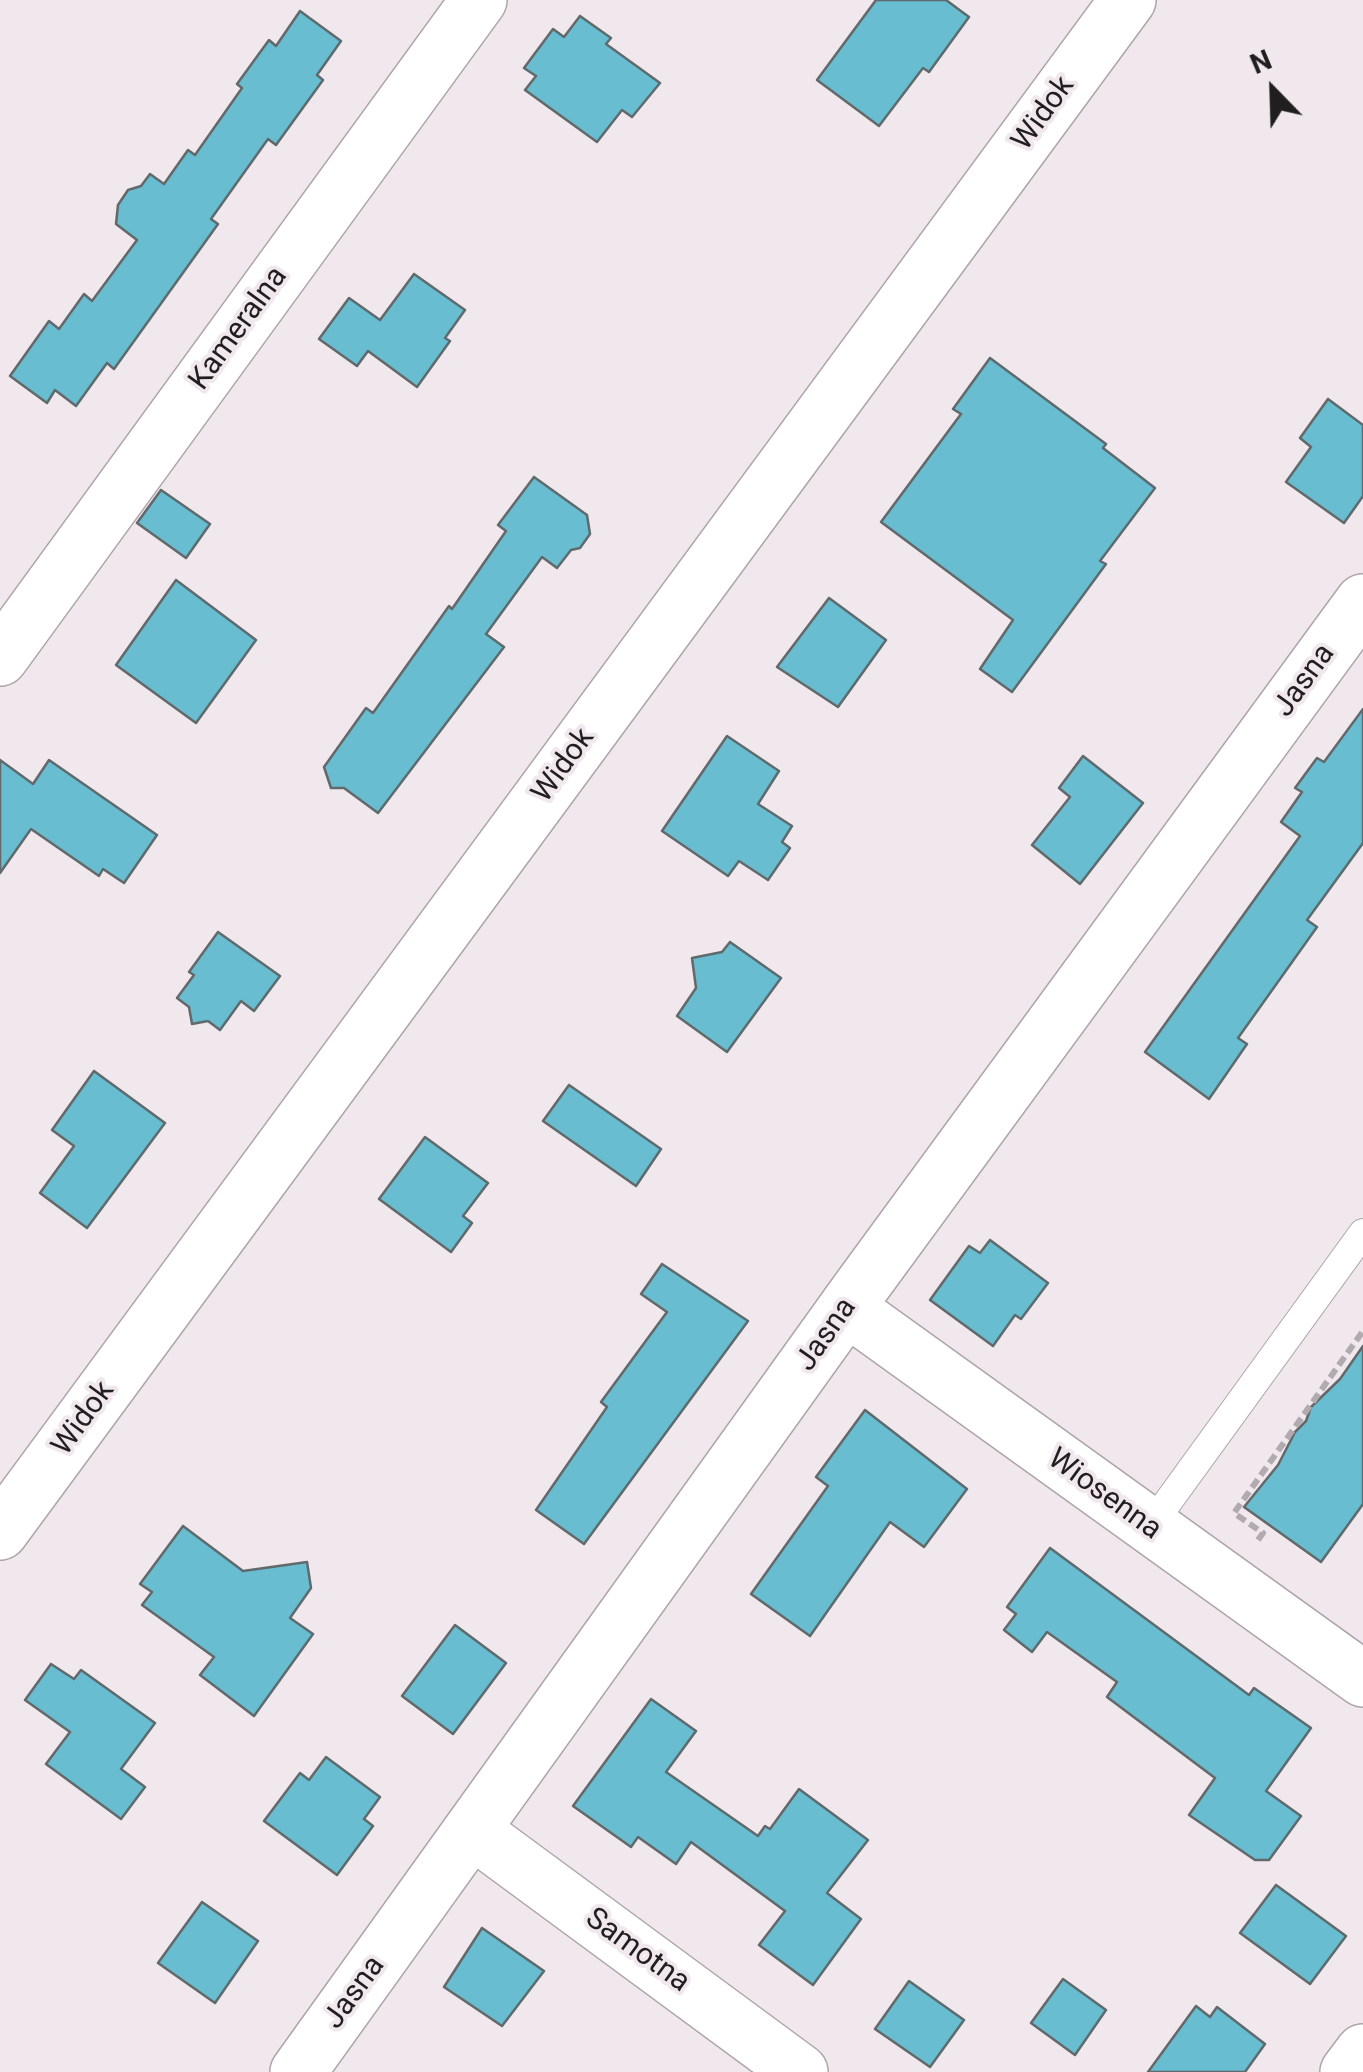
<!DOCTYPE html>
<html>
<head>
<meta charset="utf-8">
<style>
  body { margin:0 }
  #map { position:relative; width:1363px; height:2072px; overflow:hidden; background:#f1e8ee; font-family:Roboto,sans-serif }
  canvas { display:block }
  .north { position:absolute; left:1223px; top:40px; width:100px; height:100px; -webkit-text-stroke:8px #f1e8ee; paint-order:stroke; rotate:337deg; font-size:28px; font-weight:700; line-height:40px; text-align:center; color:#211e20 }
  .north::after { content:''; display:block; margin:auto; width:35px; height:45px; background:#211e20; clip-path:polygon(50% 0,100% 100%,50% 72%,0 100%) }
</style>
</head>
<body>
<div id="map">
<canvas width="1363" height="2072"></canvas>
<div class="north">N</div>
</div>
<script>
const ctx = document.querySelector('canvas').getContext('2d');
ctx.lineJoin = 'round';
function fillPath(path, color) { ctx.fillStyle = color; ctx.fill(path, 'evenodd'); }
const shape = rows => new Path2D(rows.map(r => 'M' + r).join(''));
function trace(path, color, width, dash) { ctx.strokeStyle = color; ctx.lineWidth = width; ctx.lineCap = dash ? 'butt' : 'round'; ctx.setLineDash(dash || []); ctx.stroke(path); }
function label(font, color, halo, rows, align = 'center') {
  ctx.font = font + ' Roboto,sans-serif'; ctx.lineWidth = 8; ctx.setLineDash([]); ctx.textBaseline = 'middle'; ctx.strokeStyle = halo; ctx.fillStyle = color; for (const [text, x, y, turn = 0] of rows) {
    ctx.save(); ctx.translate(x, y); ctx.rotate((+turn || 0) * Math.PI / 180); ctx.textAlign = isNaN(turn) ? turn : align; if (halo) ctx.strokeText(text, 0, 0); ctx.fillText(text, 0, 0); ctx.restore();
  }
}
const building = shape([
  [876,0,946,0,969,17,929,72,923,68,879,126,817,80,876,0],
  [300,11,341,41,317,75,323,80,276,145,268,139,211,219,218,224,114,369,107,363,76,406,55,390,47,403,10,376,49,321,59,329,84,294,92,301,137,240,116,224,118,205,128,190,141,186,150,174,164,184,188,150,195,155,242,88,237,84,269,40,276,46,300,11],
  [580,16,611,38,606,44,660,83,632,117,622,110,597,142,525,90,536,76,524,68,553,29,564,37,580,16],
  [414,274,465,310,445,338,450,341,417,387,368,351,357,366,319,339,349,298,380,320,414,274],
  [990,358,1106,444,1103,448,1155,488,1100,561,1106,564,1012,692,980,669,1013,620,881,522,961,414,953,409,990,358],
  [1328,399,1363,425,1363,496,1344,523,1286,482,1311,447,1300,438,1328,399],
  [534,477,587,515,590,534,580,548,571,550,557,568,542,557,486,634,504,647,378,813,344,788,331,788,324,767,366,708,373,713,449,606,452,609,506,531,498,525,534,477],
  [161,490,210,524,186,558,137,523,161,490],
  [176,580,256,640,196,723,116,665,176,580],
  [829,598,886,640,838,707,777,667,829,598],
  [1363,709,1363,843,1307,920,1317,927,1238,1038,1247,1044,1209,1099,1145,1052,1300,836,1281,822,1302,792,1295,788,1317,758,1324,762,1363,709],
  [727,736,779,771,758,804,792,826,782,842,790,848,768,880,739,861,728,876,662,831,727,736],
  [1083,756,1143,803,1080,884,1032,845,1070,797,1059,788,1083,756],
  [0,760,33,784,49,760,157,835,124,883,103,869,99,876,31,829,0,873,0,760],
  [218,932,280,976,254,1011,241,1001,220,1030,208,1021,192,1024,189,1007,177,998,194,975,189,972,218,932],
  [730,942,781,978,727,1052,677,1016,696,988,692,958,722,952,730,942],
  [94,1071,165,1123,87,1228,40,1193,74,1146,52,1130,94,1071],
  [569,1085,661,1149,636,1186,543,1121,569,1085],
  [425,1137,488,1183,463,1216,472,1223,451,1252,379,1199,425,1137],
  [990,1240,1048,1283,1021,1319,1015,1315,993,1346,930,1300,969,1246,980,1253,990,1240],
  [662,1264,748,1321,584,1544,536,1510,607,1407,601,1402,667,1312,641,1294,662,1264],
  [1363,1346,1363,1504,1321,1562,1244,1507,1278,1465,1295,1432,1306,1421,1311,1407,1340,1379,1363,1346],
  [865,1410,967,1489,924,1547,890,1522,810,1636,751,1594,828,1486,816,1477,865,1410],
  [183,1526,243,1571,307,1562,311,1588,290,1618,313,1634,254,1716,200,1675,214,1657,142,1605,152,1592,140,1584,183,1526],
  [1050,1548,1249,1695,1254,1688,1311,1728,1266,1791,1301,1816,1269,1860,1255,1860,1189,1815,1215,1778,1107,1697,1117,1682,1047,1632,1032,1652,1004,1630,1016,1614,1007,1607,1050,1548],
  [455,1625,506,1663,453,1734,402,1696,455,1625],
  [51,1664,74,1679,81,1670,155,1723,121,1769,145,1787,121,1819,46,1764,70,1732,25,1700,51,1664],
  [651,1699,696,1731,666,1772,758,1836,765,1826,770,1829,799,1789,868,1840,827,1893,861,1919,813,1985,759,1945,785,1911,691,1842,676,1864,638,1837,631,1847,573,1806,651,1699],
  [326,1757,380,1797,364,1819,373,1826,337,1875,264,1821,300,1773,309,1780,326,1757],
  [1276,1885,1346,1936,1310,1984,1240,1933,1276,1885],
  [202,1902,258,1941,215,2003,158,1963,202,1902],
  [482,1928,544,1971,502,2026,444,1987,482,1928],
  [1063,1979,1106,2010,1075,2055,1031,2023,1063,1979],
  [909,1981,964,2020,930,2067,875,2029,909,1981],
  [1196,2006,1210,2017,1217,2007,1265,2044,1245,2072,1148,2072,1196,2006]
]);
fillPath(building, '#68bdd0');
trace(building, '#606a6c', 2.5);
const service = shape([
  [1149,1528,1363,1233]
]);
const minor = shape([
  [0,658,479,0],
  [847,1308,1363,1679],
  [0,1532,1128,0],
  [473,1831,800,2072],
  [298,2072,859,1290,1363,602],
  [1348,2072,1363,2052]
]);
trace(service, '#ada5ab', 30);
trace(minor, '#ada5ab', 58);
trace(shape([
  [1258,1540,1263,1533,1234,1513,1363,1331]
]), '#b1aaaf', 6, [10, 5]);
trace(service, '#fff', 28);
trace(minor, '#fff', 55);
label('30px', '#211e20', '#f1e8ee', [
  ["Widok",1044,114,-54],
  ["Kameralna",239,329,-54],
  ["Jasna",1305,681,-54],
  ["Widok",564,766,-54],
  ["Jasna",827,1335,-55],
  ["Widok",84,1419,-54],
  ["Wiosenna",1104,1495,36],
  ["Samotna",637,1951,36],
  ["Jasna",355,1993,-54]
]);
</script>
</body>
</html>
